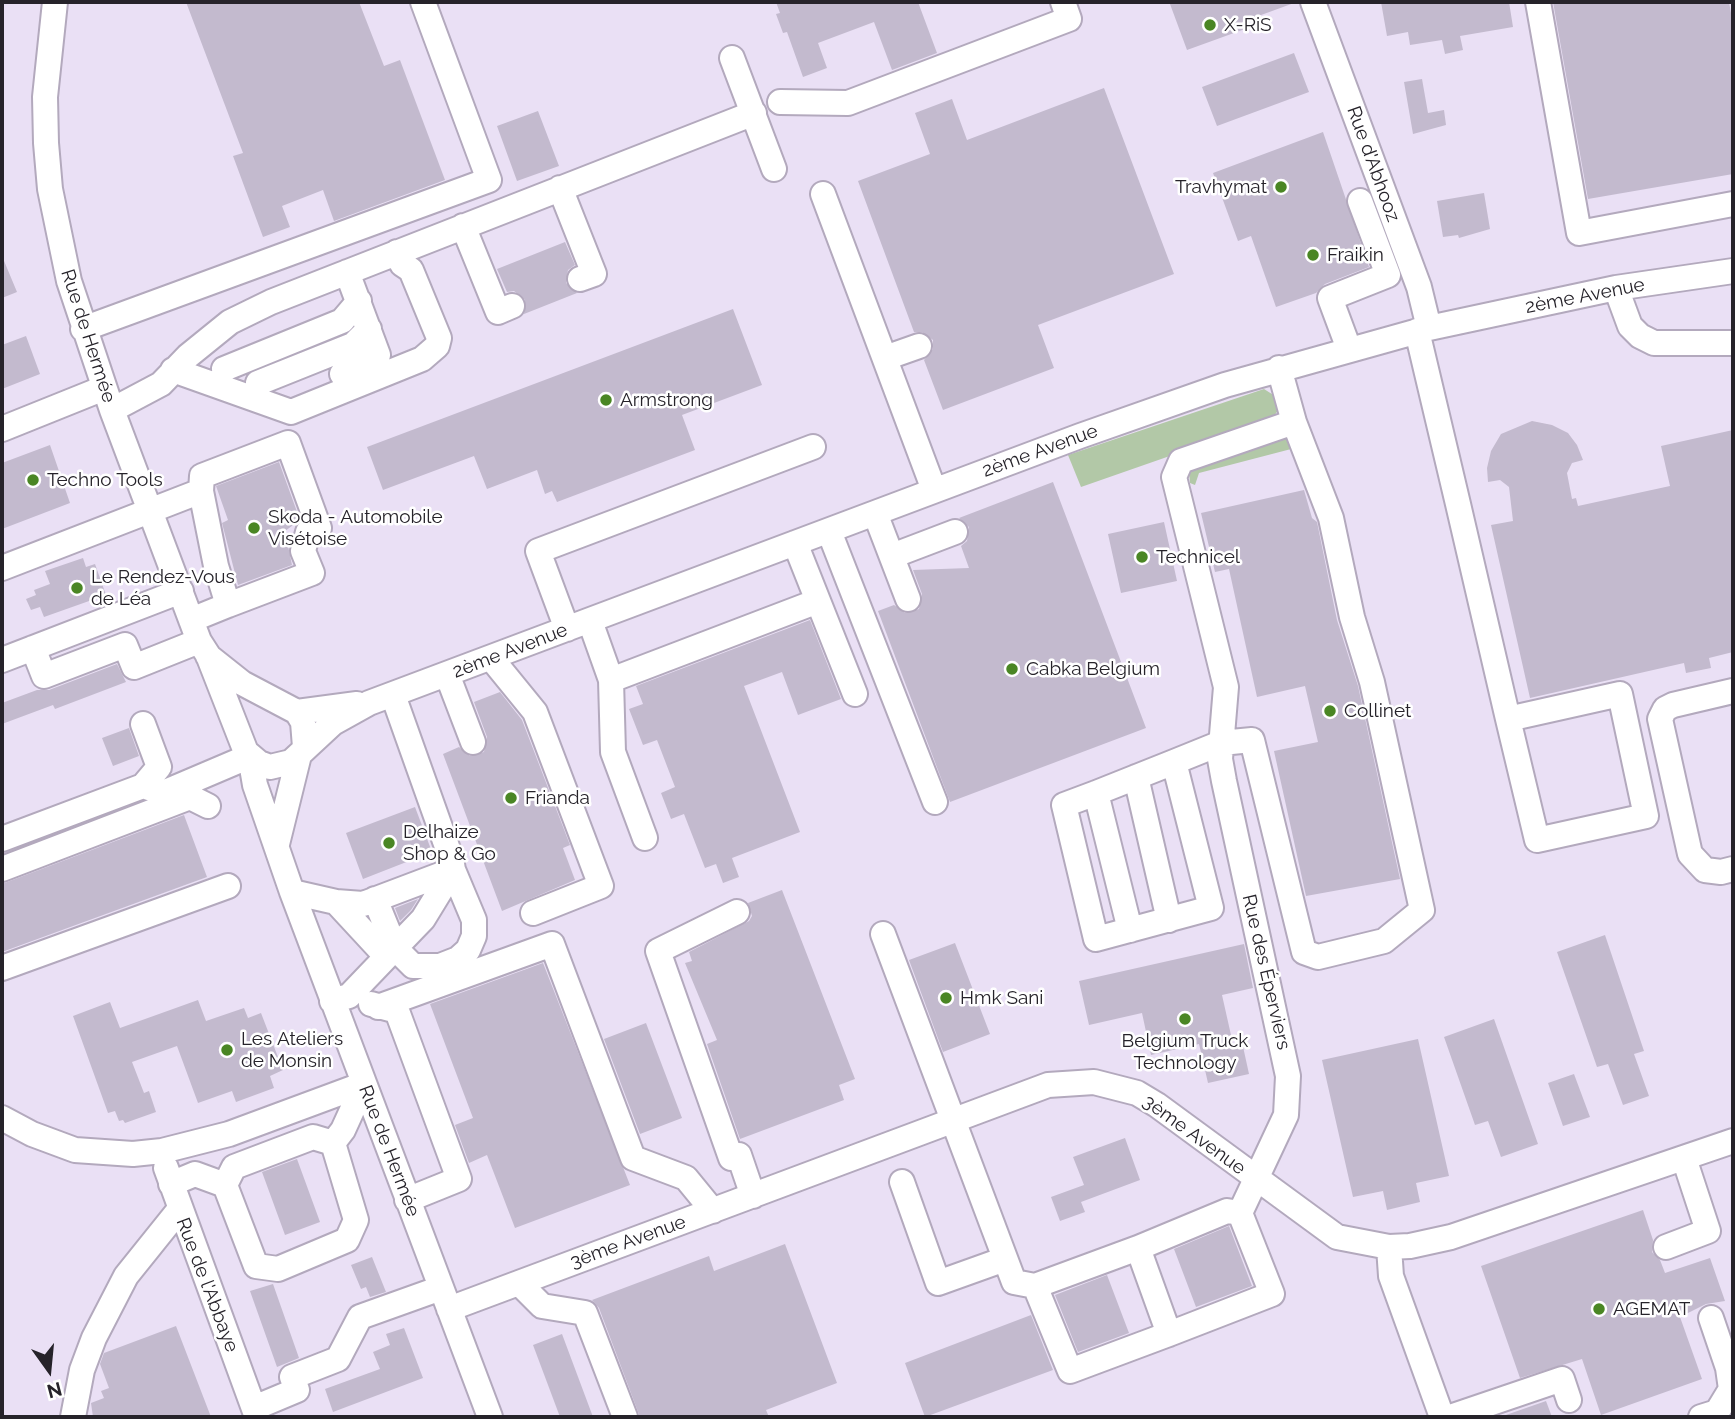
<!DOCTYPE html>
<html>
<head>
<meta charset="utf-8">
<style>
  body { margin:0 }
  #map { position:relative; width:1735px; height:1419px; overflow:hidden; background:#eae0f5; font-family:Raleway,sans-serif }
  canvas { display:block }
  .frame { position:absolute; inset:0; border:4px solid #26232a; pointer-events:none }
  .north { position:absolute; left:14px; top:1335px; width:70px; height:70px; -webkit-text-stroke:5px #fff; paint-order:stroke; rotate:165deg; font-size:19px; font-weight:700; line-height:28px; text-align:center; color:#26232a }
  .north::after { content:''; display:block; margin:auto; width:24px; height:32px; background:#26232a; clip-path:polygon(50% 0,100% 100%,50% 72%,0 100%) }
</style>
</head>
<body>
<div id="map">
<canvas width="1735" height="1419"></canvas>
<div class="frame"></div>
<div class="north">N</div>
</div>
<script>
const ctx = document.querySelector('canvas').getContext('2d');
ctx.lineJoin = 'round';
function fillPath(path, color) { ctx.fillStyle = color; ctx.fill(path, 'evenodd'); }
const shape = rows => new Path2D(rows.map(r => 'M' + r).join(''));
function trace(path, color, width, dash) { ctx.strokeStyle = color; ctx.lineWidth = width; ctx.lineCap = dash ? 'butt' : 'round'; ctx.setLineDash(dash || []); ctx.stroke(path); }
function label(font, color, halo, rows, align = 'center') {
  ctx.font = font + ' Raleway,sans-serif'; ctx.lineWidth = 5; ctx.setLineDash([]); ctx.textBaseline = 'middle'; ctx.strokeStyle = halo; ctx.fillStyle = color; for (const [text, x, y, turn = 0] of rows) {
    ctx.save(); ctx.translate(x, y); ctx.rotate((+turn || 0) * Math.PI / 180); ctx.textAlign = isNaN(turn) ? turn : align; if (halo) ctx.strokeText(text, 0, 0); ctx.fillText(text, 0, 0); ctx.restore();
  }
}
fillPath(shape([
  [1264,389,1275,396,1280,408,1270,421,1081,487,1068,455],
  [1289,436,1295,448,1199,473,1195,485,1190,483,1189,472,1193,468]
]), '#b2c8a7');
fillPath(shape([
  [186,2,359,2,384,66,400,60,445,180,334,221,323,190,282,206,290,227,263,237,233,156,243,153],
  [776,2,918,2,937,53,892,70,874,22,818,43,827,68,803,77,787,32,783,33,776,14,780,13],
  [1177,2,1294,2,1294,3,1242,22,1245,29,1187,50,1170,4],
  [1381,2,1509,2,1513,27,1460,36,1463,50,1445,54,1442,40,1410,45,1408,32,1387,36],
  [1553,2,1729,2,1733,24,1733,174,1588,199],
  [1294,53,1309,92,1217,126,1202,87],
  [1422,79,1428,113,1444,110,1446,125,1413,134,1404,82],
  [1104,88,1174,274,1038,325,1054,368,943,410,924,360,933,349,933,340,922,332,914,332,858,181,930,154,915,113,952,99,967,140],
  [538,111,559,166,517,181,497,126],
  [1323,132,1369,267,1325,284,1316,293,1276,307,1251,236,1238,241,1213,173],
  [1484,193,1490,229,1459,238,1458,235,1443,237,1437,201],
  [565,242,575,265,568,270,566,283,577,293,524,314,525,300,514,291,507,292,497,269],
  [2,256,17,292,2,298],
  [733,309,762,385,682,415,695,450,557,502,552,491,545,494,537,470,487,489,474,456,383,490,367,447],
  [26,336,40,374,2,389,2,345],
  [1532,421,1552,425,1568,433,1577,445,1583,460,1572,463,1567,473,1572,499,1576,498,1578,506,1670,486,1661,446,1733,430,1733,652,1709,658,1711,668,1686,673,1684,663,1530,698,1491,525,1513,521,1509,487,1500,480,1488,482,1487,468,1491,451,1501,434],
  [50,445,70,503,2,529,2,463],
  [279,462,300,520,285,531,292,565,238,585,222,523,228,520,216,486],
  [1053,482,1146,728,950,802,878,611,894,605,905,613,919,609,922,594,913,570,969,568,961,546,967,541,969,527,959,518],
  [1304,490,1312,518,1317,522,1337,620,1358,686,1400,879,1306,896,1274,751,1318,742,1305,686,1257,697,1229,569,1215,572,1201,513],
  [1164,522,1177,581,1121,593,1108,534],
  [83,558,86,567,95,564,106,595,44,617,40,607,31,610,26,599,36,595,34,590,50,584,45,571],
  [810,620,841,699,798,715,782,672,744,686,800,832,732,858,739,877,723,883,716,864,705,868,684,814,671,819,661,793,675,787,657,740,643,745,629,709,643,704,636,686],
  [117,664,126,682,55,709,53,705,2,724,2,703,37,690,49,690],
  [500,692,522,720,570,845,563,848,575,880,502,911,443,754,459,747,470,756,484,752,487,737,474,702],
  [129,728,139,756,113,766,102,738],
  [415,807,432,852,363,879,346,833],
  [184,815,207,877,2,952,2,884],
  [782,890,855,1079,839,1085,844,1100,740,1139,707,1044,717,1040,685,963,692,961,689,952,749,921,752,916,748,903],
  [418,899,411,910,400,921,395,908],
  [1605,935,1644,1051,1634,1054,1649,1096,1623,1105,1608,1064,1597,1067,1557,952],
  [955,943,990,1034,943,1052,909,960],
  [1244,944,1253,988,1222,995,1233,1044,1242,1042,1249,1074,1208,1083,1199,1044,1151,1055,1142,1013,1089,1025,1079,981],
  [543,963,630,1185,515,1228,487,1155,469,1163,455,1125,473,1118,430,1004],
  [198,1000,206,1021,244,1008,248,1018,261,1013,283,1070,270,1076,274,1088,236,1102,232,1091,198,1103,177,1046,132,1062,144,1093,149,1091,156,1112,125,1123,123,1120,119,1121,115,1111,108,1113,73,1016,110,1002,120,1028],
  [1494,1019,1538,1144,1501,1157,1488,1121,1475,1125,1444,1037],
  [646,1023,682,1118,640,1134,604,1039],
  [1418,1039,1449,1176,1416,1183,1420,1202,1387,1210,1383,1191,1353,1197,1322,1060],
  [1574,1074,1590,1117,1563,1126,1548,1083],
  [1125,1138,1140,1180,1081,1202,1085,1212,1060,1221,1051,1197,1084,1185,1073,1157],
  [297,1159,320,1222,285,1235,262,1172],
  [1643,1210,1653,1240,1652,1252,1660,1260,1665,1273,1710,1258,1725,1301,1706,1304,1680,1317,1702,1379,1601,1415,1582,1359,1520,1378,1481,1266],
  [1229,1226,1252,1286,1196,1307,1174,1249],
  [785,1244,837,1383,766,1410,769,1417,640,1417,599,1308,592,1300,709,1256,714,1271],
  [372,1257,386,1292,370,1297,366,1287,361,1289,351,1265],
  [1107,1275,1129,1333,1078,1352,1055,1295],
  [273,1284,299,1358,277,1367,250,1291],
  [1031,1315,1053,1370,925,1417,905,1363],
  [176,1326,211,1417,93,1417,91,1403,104,1398,101,1391,109,1388,100,1364,104,1353],
  [404,1328,423,1378,333,1412,325,1389,380,1369,373,1352,390,1345,386,1334],
  [562,1334,593,1417,560,1417,533,1345],
  [1546,1401,1552,1417,1506,1417,1506,1415]
]), '#c3bace');
const minor = shape([
  [55,2,45,97,46,143,50,189,69,281,112,410,199,641,208,655,246,752,259,763,270,767,291,762,333,723,369,703,1080,436,1225,385,1429,328,1616,288,1733,271],
  [1313,2,1419,287,1429,328],
  [1538,2,1579,233,1733,204],
  [732,58,774,169],
  [780,102,848,103,1069,19,1063,2],
  [560,188,594,274,580,279],
  [823,194,934,490],
  [463,226,498,312,512,306],
  [1616,288,1630,326,1640,336,1654,343,1733,343],
  [83,329,489,180,423,2],
  [1417,331,1458,504,1508,719,1537,840,1646,816,1620,694,1508,719],
  [1349,349,1330,298,1388,275,1360,201],
  [885,358,919,346],
  [224,369,342,321,359,301],
  [173,370,291,412,422,359,437,346,439,338,411,270,402,264,397,252],
  [342,374,378,355,347,272],
  [258,383,353,345,369,329],
  [112,410,161,384,188,356,230,322,271,302,754,113],
  [2,429,104,388],
  [201,491,202,476,288,443,319,528,308,532,303,551,312,573,228,605],
  [875,513,908,599],
  [829,531,935,802],
  [795,543,855,694],
  [892,556,955,532],
  [2,568,201,491,216,566,228,605,191,620],
  [590,621,611,680,613,752,645,838],
  [567,629,538,551,813,447],
  [33,648,44,676,125,645,134,667,199,641],
  [208,656,242,683,297,712,303,722,305,747],
  [491,658,535,712,601,886,533,913],
  [2,660,181,591],
  [447,674,473,742],
  [611,680,818,601],
  [1733,691,1673,705,1665,709,1660,719,1690,854,1705,870,1721,872,1733,869],
  [297,712,357,704],
  [250,756,255,785,292,892,490,1417],
  [1174,762,1211,908,1096,939,1064,805,1096,793,1174,762,1221,743,1252,740,1304,952,1318,957,1384,941,1422,910,1372,682,1352,617,1331,518,1294,422],
  [1136,777,1169,920],
  [143,786,159,767,143,724],
  [1096,793,1130,930],
  [2,839,143,786,163,793,250,756],
  [277,844,299,755],
  [2,869,190,797,208,806],
  [292,892,336,902,363,904,453,870,451,858,393,695],
  [336,902,386,956],
  [737,912,658,951,731,1158,739,1155,753,1196],
  [883,934,1014,1282,1035,1286],
  [2,968,228,886],
  [332,1001,349,996,395,948,423,919,453,870,474,920,474,936,468,950,458,959,440,966,413,966,395,948,375,899],
  [371,1004,397,1011,459,1179,407,1200],
  [378,1007,552,944,633,1158,686,1178,713,1211],
  [2,1118,32,1134,75,1150,133,1154,162,1151,229,1134,364,1084],
  [166,1168,257,1417],
  [902,1182,938,1283,1005,1259],
  [171,1184,195,1174,225,1185,256,1266,278,1269,347,1240,356,1220,333,1143,343,1130,364,1084],
  [225,1185,234,1167,313,1137,333,1143],
  [1389,1247,1391,1276,1442,1417],
  [1666,1247,1708,1231,1684,1158],
  [1138,1248,1227,1211,1240,1213],
  [519,1283,542,1306,585,1313,625,1417],
  [449,1309,1048,1085,1094,1082,1137,1093,1157,1105,1337,1237,1389,1247,1410,1246,1451,1237,1733,1141],
  [1169,1334,1138,1248,1035,1286,1070,1371,1169,1334,1272,1294,1240,1213,1286,1115,1288,1076,1224,781,1220,759,1226,687,1174,477,1181,461,1294,422,1279,368],
  [254,1408,297,1390,292,1377,338,1359,360,1317,441,1288],
  [73,1417,82,1370,94,1338,126,1276,179,1210],
  [1450,1417,1562,1379,1569,1400],
  [1701,1417,1717,1412,1731,1389,1728,1368,1711,1318]
]);
trace(minor, '#b3a9bd', 28);
trace(minor, '#fff', 24);
for (const [x, y, r, color] of [
  [1210,25,7,"#4a8624"],
  [1281,187,7,"#4a8624"],
  [1313,255,7,"#4a8624"],
  [606,400,7,"#4a8624"],
  [33,480,7,"#4a8624"],
  [254,528,7,"#4a8624"],
  [1142,557,7,"#4a8624"],
  [77,588,7,"#4a8624"],
  [1012,669,7,"#4a8624"],
  [1330,711,7,"#4a8624"],
  [511,798,7,"#4a8624"],
  [389,843,7,"#4a8624"],
  [946,998,7,"#4a8624"],
  [1185,1019,7,"#4a8624"],
  [227,1050,7,"#4a8624"],
  [1599,1309,7,"#4a8624"]
]) { const dot = new Path2D(); dot.arc(x, y, r, 0, 2 * Math.PI); ctx.fillStyle = color; ctx.fill(dot); trace(dot, '#fff', 2.5); }
label('19px', '#26232a', '#fff', [
  ["X-RiS",1224,25],
  ["Travhymat",1267,187,"right"],
  ["Fraikin",1327,255],
  ["Armstrong",620,400],
  ["Techno Tools",47,480],
  ["Skoda - Automobile",268,517],
  ["Visétoise",268,539],
  ["Technicel",1156,557],
  ["Le Rendez-Vous",91,577],
  ["de Léa",91,599],
  ["Cabka Belgium",1026,669],
  ["Collinet",1344,711],
  ["Frianda",525,798],
  ["Delhaize",403,832],
  ["Shop & Go",403,854],
  ["Hmk Sani",960,998],
  ["Les Ateliers",241,1039],
  ["de Monsin",241,1061],
  ["Belgium Truck",1185,1041,"center"],
  ["Technology",1185,1063,"center"],
  ["AGEMAT",1613,1309]
], 'left');
label('19px', '#26232a', '#fff', [
  ["Rue d'Abhooz",1373,164,70],
  ["2ème Avenue",1585,296,-11],
  ["Rue de Hermée",88,336,72],
  ["2ème Avenue",1040,451,-20],
  ["2ème Avenue",510,651,-21],
  ["Rue des Éperviers",1266,972,77],
  ["3ème Avenue",1194,1135,36],
  ["Rue de Hermée",389,1151,69],
  ["3ème Avenue",628,1242,-20],
  ["Rue de l'Abbaye",207,1285,69]
]);
</script>
</body>
</html>
